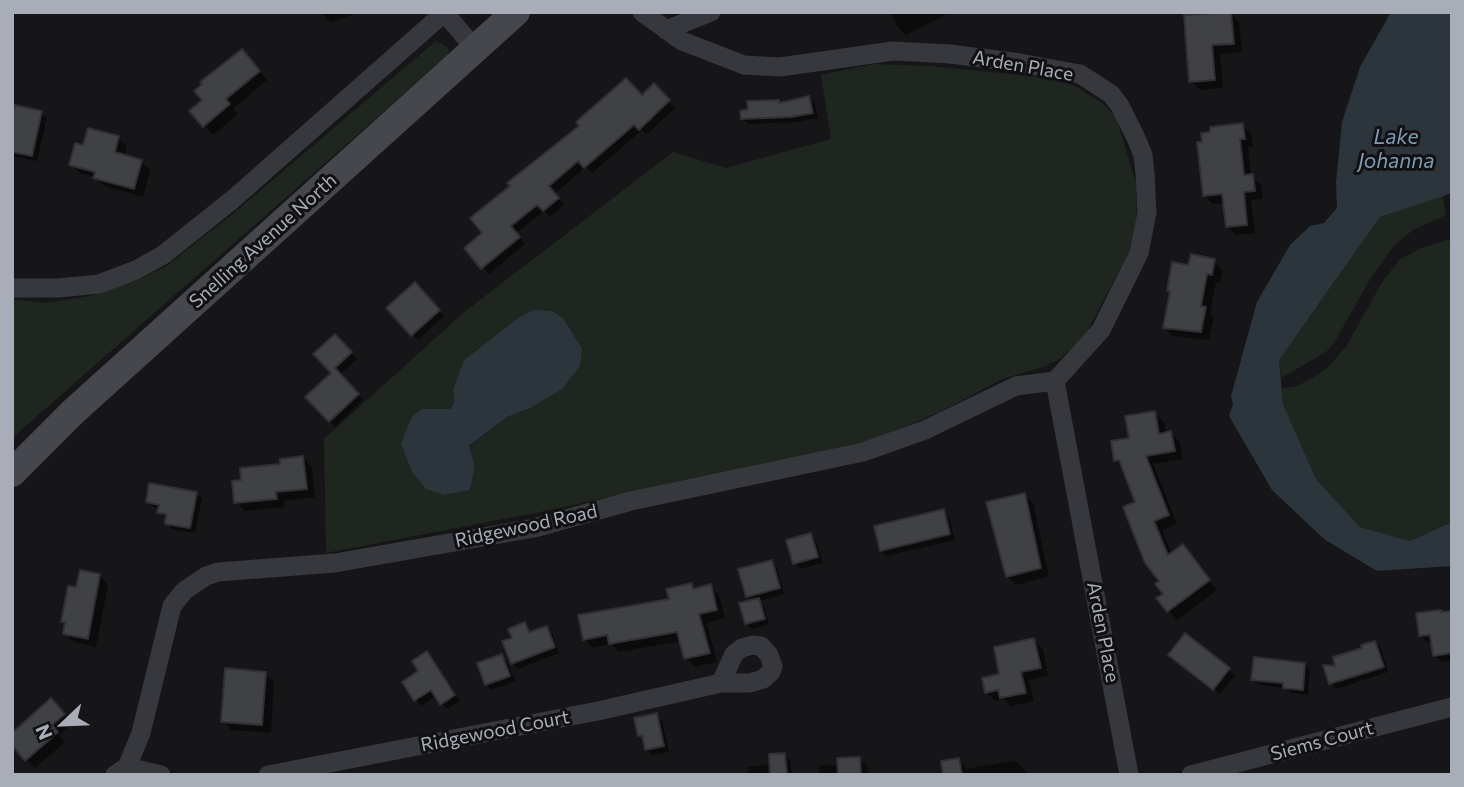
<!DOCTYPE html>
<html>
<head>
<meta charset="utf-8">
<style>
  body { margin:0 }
  #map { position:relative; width:1464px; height:787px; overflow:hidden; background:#161618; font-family:Commissioner,sans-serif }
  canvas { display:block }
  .frame { position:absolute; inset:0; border:14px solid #a8adb8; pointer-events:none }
  .north { position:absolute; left:28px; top:689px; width:70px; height:70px; -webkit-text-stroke:5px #111113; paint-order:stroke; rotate:247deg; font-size:19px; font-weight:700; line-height:28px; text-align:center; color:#a8adb8 }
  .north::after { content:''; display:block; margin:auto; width:24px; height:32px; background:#a8adb8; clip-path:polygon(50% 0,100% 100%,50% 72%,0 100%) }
</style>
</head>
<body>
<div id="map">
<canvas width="1464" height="787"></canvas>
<div class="frame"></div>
<div class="north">N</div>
</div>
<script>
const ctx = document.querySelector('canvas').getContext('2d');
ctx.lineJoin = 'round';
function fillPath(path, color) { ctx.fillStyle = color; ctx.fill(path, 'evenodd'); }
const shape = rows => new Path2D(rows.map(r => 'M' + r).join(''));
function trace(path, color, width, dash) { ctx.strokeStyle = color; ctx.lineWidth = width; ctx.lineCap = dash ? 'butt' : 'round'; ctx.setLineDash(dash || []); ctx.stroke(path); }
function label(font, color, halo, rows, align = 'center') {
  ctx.font = font + ' Commissioner,sans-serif'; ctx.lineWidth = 6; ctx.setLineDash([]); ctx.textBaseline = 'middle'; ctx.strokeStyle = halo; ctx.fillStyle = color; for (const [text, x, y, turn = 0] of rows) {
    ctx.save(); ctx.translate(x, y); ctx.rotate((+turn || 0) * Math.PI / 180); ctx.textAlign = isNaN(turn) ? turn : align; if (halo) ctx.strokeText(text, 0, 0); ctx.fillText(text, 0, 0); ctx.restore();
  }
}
fillPath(shape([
  [436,41,447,47,449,50,447,56,12,438,12,299,45,303,91,296,138,280,165,267,234,213],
  [874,64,930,66,1041,77,1073,85,1102,103,1116,117,1136,183,1137,222,1128,254,1086,334,1061,358,1043,367,1002,379,944,410,883,436,847,446,540,512,326,553,324,439,463,313,673,152,726,168,831,139,821,75],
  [533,310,530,408,507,417,469,447,475,466,470,490,444,495,422,409,450,409,454,403,453,389,464,360,518,318],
  [1443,195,1446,215,1413,230,1395,244,1369,281,1334,343,1326,352,1281,378,1279,360,1380,217],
  [1447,240,1452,241,1452,522,1410,541,1360,527,1316,479,1283,404,1281,389,1297,386,1309,380,1327,368,1346,347,1381,284,1399,260,1421,248]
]), '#1e261f');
fillPath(shape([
  [1391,12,1452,12,1452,193,1380,217,1279,360,1283,404,1316,479,1360,527,1410,541,1452,522,1452,566,1377,571,1324,539,1272,490,1229,416,1233,404,1231,396,1257,302,1290,245,1310,226,1324,223,1337,208,1336,183,1342,122,1360,67],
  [533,310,552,311,563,318,582,349,580,366,562,389,530,408,507,417,469,446,475,466,470,490,444,495,426,489,412,472,401,443,412,417,422,409,450,409,454,403,453,389,464,360,518,318]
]), '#2c353c');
fillPath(shape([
  [321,12,351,12,352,15,330,23],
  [891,12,951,12,906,35,897,26],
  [1231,14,1239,22,1242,52,1220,54,1223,88,1200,90,1191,81,1186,17],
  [250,60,267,80,233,109,238,114,213,135,204,126],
  [654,86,675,108,646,135,642,130,592,173,586,167,555,193,564,205,550,217,544,211,517,233,525,244,489,274,467,248],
  [809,98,815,104,818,118,798,122,748,124,742,119,778,101,781,104],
  [41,113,47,118,37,161,12,156,12,124],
  [1242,125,1251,134,1253,147,1248,147,1251,176,1261,185,1263,199,1251,200,1255,233,1236,235,1227,226,1225,203,1213,204,1205,196],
  [118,138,127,146,124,157,141,161,150,170,143,197,104,186,95,177,80,173,71,164,85,147],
  [1214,261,1223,270,1220,283,1216,282,1210,314,1214,318,1209,340,1173,336,1165,328,1171,293,1168,290,1190,267],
  [421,290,444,316,418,340,413,334],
  [335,336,357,359,339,375,363,400,335,427,307,397,333,373],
  [1155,413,1164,422,1166,434,1171,433,1180,442,1183,459,1153,464,1177,524,1162,530,1172,555,1183,547,1217,590,1177,620,1159,599,1165,594,1137,503,1124,468,1116,460,1131,440],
  [303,458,312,467,315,497,284,501,285,507,245,511,236,502,282,466],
  [196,493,202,499,195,533,172,529,167,523,167,518,159,512,160,508,153,507,147,501],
  [1024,495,1033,503,1049,576,1016,585,1007,576],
  [943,511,949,517,955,540,887,556,881,550],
  [811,535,816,541,823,563,800,569,794,563],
  [771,562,777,568,784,594,759,601,764,606,769,624,752,629,746,623,753,602,747,596],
  [100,576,108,585,96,647,74,642,65,633,67,625,63,621,78,589],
  [691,584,697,590,710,586,719,595,725,618,707,623,717,662,695,667,686,658,681,641,619,652,611,644,593,648,584,639,671,600],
  [1452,614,1452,661,1442,662,1434,655,1433,642,1428,643,1421,636],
  [525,624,532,633,546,628,552,633,559,653,518,669,512,663],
  [1185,635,1235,675,1220,694,1176,660],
  [1034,640,1043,649,1048,676,1029,680,1034,701,1011,706,1004,699,995,701,986,692],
  [1375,643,1381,648,1388,672,1336,689,1331,683,1364,649],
  [427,653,460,701,447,709,436,696,421,706,404,683,421,672],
  [501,656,507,661,515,681,492,690,486,684],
  [1305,664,1310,670,1308,695,1291,693,1286,688,1259,685,1253,680],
  [265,673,274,682,271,733,231,730,223,721],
  [60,709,72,723,59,735,65,742,35,768,12,743],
  [656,715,662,721,669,752,652,755,647,750,645,739,640,735],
  [785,755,790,760,792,775,749,775,748,767,771,765],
  [859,759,868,767,869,775,820,775,819,766,839,765],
  [959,760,967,769,1016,761,1025,770,1026,775,943,775]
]), '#0007');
const building = shape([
  [1231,12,1234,44,1212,45,1215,80,1189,82,1184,15,1231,12],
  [242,49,260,71,226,99,230,104,203,127,189,111,202,100,194,91,202,84,200,82,242,49],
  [626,78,642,95,654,83,670,100,639,130,634,125,584,168,578,161,549,186,559,198,543,211,537,205,511,226,520,237,481,269,464,248,482,233,470,218,510,186,507,183,579,126,576,122,626,78],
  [809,96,813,113,791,117,741,119,740,111,748,109,747,101,779,100,779,103,809,96],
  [15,105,42,111,32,156,12,152,12,116,15,105],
  [1243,123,1245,139,1240,139,1244,175,1253,174,1255,191,1244,192,1247,225,1226,227,1222,194,1203,196,1197,142,1202,142,1201,133,1210,132,1210,127,1243,123],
  [88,128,119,136,115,152,142,160,134,189,93,178,95,172,69,165,75,143,83,145,88,128],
  [1191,254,1215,259,1212,275,1207,274,1201,306,1206,307,1201,332,1163,328,1170,291,1167,291,1172,262,1188,265,1191,254],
  [415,282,440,310,411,336,386,308,415,282],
  [335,334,352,352,335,368,359,394,329,422,305,397,331,373,313,354,335,334],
  [1155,411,1159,434,1171,431,1175,451,1146,456,1169,515,1154,521,1168,555,1183,544,1210,580,1167,612,1156,598,1163,594,1155,584,1159,581,1145,563,1123,507,1135,502,1119,460,1114,461,1111,441,1129,438,1125,416,1155,411],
  [303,456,307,489,276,492,277,499,234,503,232,481,241,480,240,468,280,464,280,459,303,456],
  [149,483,197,492,190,528,165,524,166,514,157,513,159,505,146,502,149,483],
  [1025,493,1041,568,1006,577,986,502,1025,493],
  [944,509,950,534,880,551,874,526,944,509],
  [811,533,818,557,793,564,786,540,811,533],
  [772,560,780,588,746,597,738,569,772,560],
  [80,570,100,574,88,639,63,634,65,622,61,622,68,586,76,587,80,570],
  [692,583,693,589,711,584,717,610,699,614,710,653,684,659,677,632,609,644,607,635,583,640,578,615,669,599,666,589,692,583],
  [759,598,765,619,745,624,739,603,759,598],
  [1441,610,1441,612,1452,611,1452,653,1433,656,1430,635,1419,636,1416,613,1441,610],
  [525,622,529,632,547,626,555,647,511,664,502,641,512,638,508,629,525,622],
  [1185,633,1230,668,1213,690,1168,655,1185,633],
  [1034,638,1041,668,1021,672,1026,693,1000,698,998,690,985,693,982,678,999,674,994,647,1034,638],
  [1375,641,1384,667,1329,684,1323,665,1335,666,1333,657,1362,648,1361,645,1375,641],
  [427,651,455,695,440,705,431,690,414,701,402,682,418,671,412,661,427,651],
  [502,654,510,676,485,685,477,663,502,654],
  [1254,657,1305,663,1303,690,1283,688,1283,683,1251,680,1254,657],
  [225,668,266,672,262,725,221,722,225,668],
  [51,698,65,714,52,725,58,732,25,761,12,745,12,733,51,698],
  [657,713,664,746,645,750,642,735,638,736,634,718,657,713],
  [785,753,787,775,770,775,769,754,785,753],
  [860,757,861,775,838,775,837,758,860,757],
  [959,758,962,775,943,775,941,761,959,758]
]);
fillPath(building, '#404145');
trace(building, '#303034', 2);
trace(shape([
  [444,12,475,49],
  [642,12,682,41,744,65,780,67,893,51,950,54,1020,63,1080,74,1111,94,1120,106,1136,138,1143,155,1145,174,1147,213,1139,253,1101,330,1055,381,1129,775],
  [666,30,711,12],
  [12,288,58,288,99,284,136,270,163,255,232,200,444,13],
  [127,767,161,775],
  [115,775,127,767,141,733,172,606,184,591,206,576,218,572,335,563,534,528,631,501,863,452,925,430,1016,386,1055,381],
  [268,775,598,711,721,683,750,683,763,679,771,672,773,666,769,655,761,646,752,645,742,648,734,654,721,683],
  [1191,775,1452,707]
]), '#37383d', 19);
trace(shape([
  [12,473,74,411,516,12]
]), '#45474d', 28);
label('19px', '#a8adb8', '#111113', [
  ["Arden Place",1023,66,10],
  ["Snelling Avenue North",263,241,-42],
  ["Ridgewood Road",526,526,-12],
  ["Arden Place",1103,632,79],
  ["Ridgewood Court",495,731,-11],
  ["Siems Court",1322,741,-15]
]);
label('italic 21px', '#7f9bb3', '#111113', [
  ["Lake",1396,137],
  ["Johanna",1396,161]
]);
</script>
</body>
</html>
